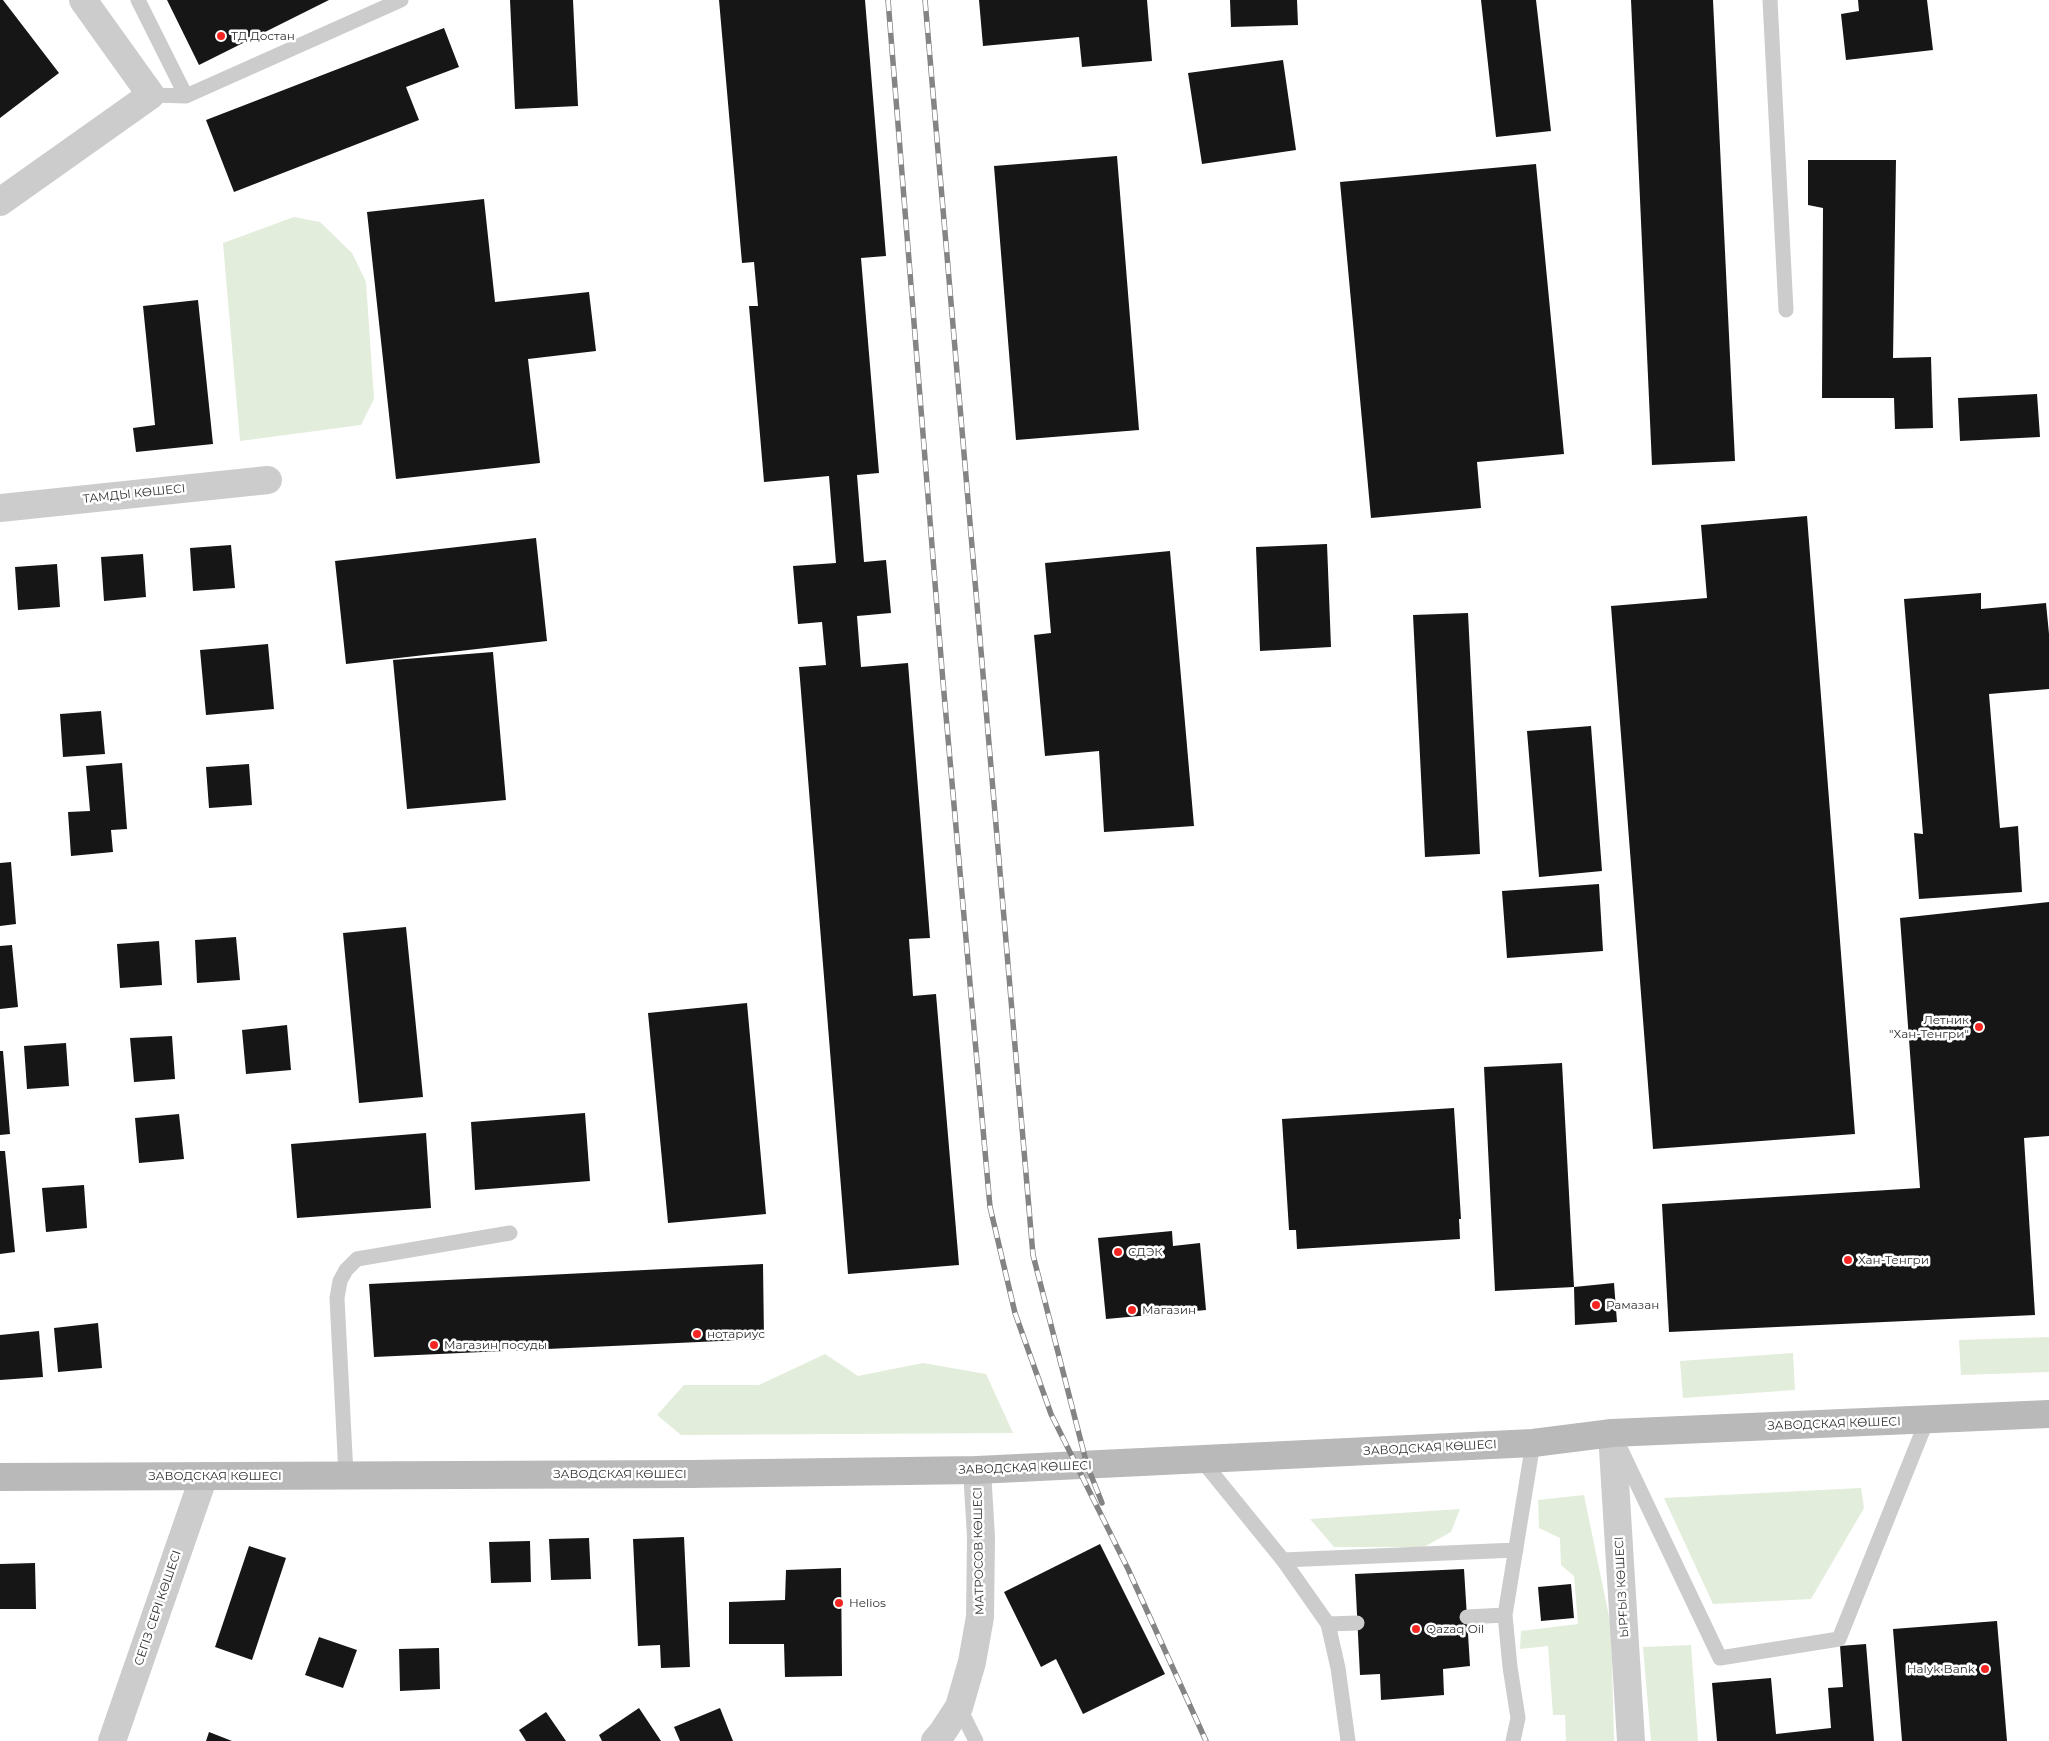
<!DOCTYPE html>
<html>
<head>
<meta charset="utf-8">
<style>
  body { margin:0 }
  canvas { display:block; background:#fff }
</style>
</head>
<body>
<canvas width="2049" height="1741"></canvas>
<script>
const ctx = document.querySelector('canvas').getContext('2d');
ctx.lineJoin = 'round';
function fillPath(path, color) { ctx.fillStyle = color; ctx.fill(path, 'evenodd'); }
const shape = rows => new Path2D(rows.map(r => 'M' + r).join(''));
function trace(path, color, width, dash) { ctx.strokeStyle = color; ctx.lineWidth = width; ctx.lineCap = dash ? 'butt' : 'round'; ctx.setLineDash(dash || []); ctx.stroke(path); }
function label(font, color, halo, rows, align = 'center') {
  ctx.font = font + ' Montserrat,sans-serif'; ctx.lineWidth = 5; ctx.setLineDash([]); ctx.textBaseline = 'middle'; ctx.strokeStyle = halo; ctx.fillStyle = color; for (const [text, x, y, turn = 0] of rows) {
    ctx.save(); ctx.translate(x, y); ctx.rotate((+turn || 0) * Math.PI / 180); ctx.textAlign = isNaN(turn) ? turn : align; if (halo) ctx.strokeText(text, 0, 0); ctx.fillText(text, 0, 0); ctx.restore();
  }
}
fillPath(shape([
  [294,217,320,222,352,253,366,282,374,399,361,425,240,441,223,243],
  [2049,1337,2049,1372,1961,1375,1959,1340],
  [1793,1353,1795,1390,1683,1398,1680,1361],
  [825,1354,858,1376,923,1363,986,1374,1013,1433,681,1435,657,1415,684,1385,759,1385],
  [1861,1488,1864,1508,1811,1599,1713,1604,1664,1498],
  [1584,1495,1611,1626,1614,1741,1566,1741,1565,1715,1553,1715,1548,1646,1520,1649,1521,1631,1578,1624,1574,1576,1561,1565,1560,1538,1539,1528,1538,1500],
  [1460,1509,1451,1532,1424,1547,1334,1547,1310,1519],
  [1691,1645,1698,1741,1651,1741,1643,1647]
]), '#e3eddb');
fillPath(shape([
  [0,0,3,0,59,73,0,118],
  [167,0,329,0,199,65],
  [510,0,573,0,578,106,515,109],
  [719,0,865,0,886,256,861,258,879,473,857,475,864,562,886,560,891,613,857,616,861,667,908,663,930,938,909,939,913,996,936,994,959,1265,848,1274,799,667,826,665,822,622,798,624,793,566,836,563,829,476,764,482,749,306,758,306,754,262,742,263],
  [979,0,1147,0,1152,61,1082,67,1079,37,983,46],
  [1230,0,1297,0,1298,25,1231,27],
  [1481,0,1536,0,1551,131,1496,137],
  [1631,0,1713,0,1735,461,1652,465],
  [1858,0,1927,0,1933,50,1846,60,1841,14,1859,11],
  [444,28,459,67,406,87,419,120,234,192,206,120],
  [1283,60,1296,150,1202,164,1188,73],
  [1117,156,1139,430,1016,440,994,166],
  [1808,160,1896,160,1893,358,1931,357,1933,428,1895,429,1894,398,1822,398,1823,208,1808,205],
  [1536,164,1564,454,1477,462,1481,508,1371,518,1340,182],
  [484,199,495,302,589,292,596,351,528,359,540,463,396,479,367,212],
  [198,300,213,444,136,452,133,428,155,425,143,306],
  [2037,394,2040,437,1960,441,1958,398],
  [1807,516,1855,1134,1653,1149,1611,606,1707,598,1701,525],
  [536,538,547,641,346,664,335,561],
  [1327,544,1331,647,1260,651,1256,547],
  [231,545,235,588,193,591,190,548],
  [1170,551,1194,826,1104,832,1099,751,1045,756,1034,635,1051,633,1045,563],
  [143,554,146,597,104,601,101,557],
  [57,564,60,607,18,610,15,567],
  [1981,593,1981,609,2046,603,2049,634,2049,689,1989,694,2000,828,2018,826,2022,892,1919,899,1914,833,1923,834,1904,599],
  [1468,613,1480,854,1425,857,1413,615],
  [268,644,274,709,206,715,200,650],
  [493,652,506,800,407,809,393,660],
  [101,711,105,754,63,757,60,714],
  [1591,726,1602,871,1539,877,1527,731],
  [122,763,127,829,111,830,113,852,71,856,68,812,90,811,86,766],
  [249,764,252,805,209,808,206,767],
  [11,862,16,924,0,926,0,863],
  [1599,884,1603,951,1507,958,1502,891],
  [2049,902,2049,1136,2024,1138,2035,1315,1669,1332,1662,1204,1920,1188,1900,918],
  [406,927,423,1097,359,1103,343,933],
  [236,937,240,980,197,983,195,940],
  [159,941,162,985,120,988,117,944],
  [12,945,18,1007,0,1009,0,946],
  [747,1003,766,1214,668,1223,648,1013],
  [287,1025,291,1070,246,1074,242,1030],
  [172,1036,175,1079,134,1082,130,1038],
  [66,1043,69,1086,27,1089,24,1046],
  [0,1051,3,1051,10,1134,0,1135],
  [1562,1063,1574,1287,1495,1291,1484,1067],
  [1454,1108,1461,1219,1459,1219,1460,1239,1297,1249,1296,1230,1289,1230,1282,1119],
  [585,1113,590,1181,475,1190,471,1122],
  [179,1114,184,1159,139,1163,135,1118],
  [426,1133,431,1208,297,1218,291,1144],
  [0,1151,5,1151,15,1252,0,1254],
  [84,1185,87,1228,46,1232,42,1188],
  [1172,1231,1173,1246,1200,1243,1206,1310,1106,1319,1098,1238],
  [763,1264,764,1339,374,1357,369,1284],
  [1614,1283,1617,1322,1575,1325,1574,1287],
  [98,1323,102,1368,58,1372,54,1328],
  [39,1331,43,1377,0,1380,0,1335],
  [684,1537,690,1667,661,1668,660,1645,638,1646,633,1539],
  [589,1538,591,1579,551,1580,549,1539],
  [530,1541,531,1582,491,1583,489,1542],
  [1100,1544,1165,1674,1083,1714,1056,1659,1041,1667,1004,1592],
  [249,1546,286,1558,252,1660,215,1647],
  [35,1563,36,1609,0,1609,0,1564],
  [841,1568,842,1676,785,1677,784,1644,729,1644,729,1602,785,1600,786,1570],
  [1464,1569,1470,1666,1443,1669,1444,1695,1381,1700,1380,1674,1360,1675,1355,1574],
  [1571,1584,1574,1618,1541,1621,1538,1587],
  [1997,1621,2007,1741,1902,1741,1893,1629],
  [319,1637,357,1650,343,1688,305,1675],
  [1866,1644,1874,1741,1717,1741,1712,1683,1771,1678,1776,1734,1831,1728,1828,1688,1843,1687,1840,1646],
  [439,1648,440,1689,400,1691,399,1649],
  [639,1708,661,1741,602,1741,599,1735],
  [720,1708,733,1741,680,1741,674,1727],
  [546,1712,566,1741,526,1741,519,1730],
  [209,1732,232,1741,206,1741]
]), '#161616');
trace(shape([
  [138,0,186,96],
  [1770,0,1786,310],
  [151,95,186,96,401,0],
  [1620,1448,1720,1658,1839,1639,1927,1420],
  [1200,1458,1283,1560,1328,1624,1357,1623],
  [346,1475,337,1298,340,1281,346,1270,357,1259,510,1233],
  [1283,1560,1516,1550],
  [1505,1615,1510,1667,1518,1718,1513,1741],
  [1467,1617,1505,1615,1533,1443],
  [1328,1624,1338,1668,1348,1741],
  [959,1707,976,1741]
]), '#ccc', 15);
trace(shape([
  [0,202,151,95,83,0],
  [0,508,268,480],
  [1612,1433,1631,1741],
  [112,1741,204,1476],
  [935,1741,942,1733,959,1707,972,1662,980,1617,981,1537,977,1470]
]), '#ccc', 28);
trace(shape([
  [0,1477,690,1474,977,1470,1533,1443,1612,1433,2049,1414]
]), '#b9b9b9', 28);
const rail = shape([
  [888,0,943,682,990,1207,1015,1313,1051,1414,1128,1569,1206,1741],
  [925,0,1033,1255,1087,1465,1102,1503]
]);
trace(rail, '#848484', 5.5);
trace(rail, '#fff', 4, [11]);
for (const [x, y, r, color] of [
  [221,36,5,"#f52621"],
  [1979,1027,5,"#f52621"],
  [1118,1252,5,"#f52621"],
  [1848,1260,5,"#f52621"],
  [1596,1305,5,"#f52621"],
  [1132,1310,5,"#f52621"],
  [697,1334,5,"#f52621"],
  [434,1345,5,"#f52621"],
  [839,1603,5,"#f52621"],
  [1416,1629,5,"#f52621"],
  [1985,1669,5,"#f52621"]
]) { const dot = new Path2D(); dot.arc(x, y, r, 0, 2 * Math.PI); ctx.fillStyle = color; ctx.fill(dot); trace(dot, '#fff', 2); }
label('12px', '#2f2f2f', '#fff', [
  ["ТД Достан",231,36],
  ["Летник",1969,1020,"right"],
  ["\"Хан-Тенгри\"",1969,1034,"right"],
  ["СДЭК",1128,1252],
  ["Хан-Тенгри",1858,1260],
  ["Рамазан",1606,1305],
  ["Магазин",1142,1310],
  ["нотариус",707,1334],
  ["Магазин посуды",444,1345],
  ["Helios",849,1603],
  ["Qazaq Oil",1426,1629],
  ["Halyk Bank",1975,1669,"right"]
], 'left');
label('12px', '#2f2f2f', '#fff', [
  ["ТАМДЫ КӨШЕСІ",134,494,-6],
  ["ЗАВОДСКАЯ КӨШЕСІ",1834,1424,-2],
  ["ЗАВОДСКАЯ КӨШЕСІ",1430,1448,-3],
  ["ЗАВОДСКАЯ КӨШЕСІ",1025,1468,-2],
  ["ЗАВОДСКАЯ КӨШЕСІ",620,1474],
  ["ЗАВОДСКАЯ КӨШЕСІ",215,1476],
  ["МАТРОСОВ КӨШЕСІ",979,1551,-91],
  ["ЫРҒЫЗ КӨШЕСІ",1622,1587,-93],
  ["СЕГІЗ СЕРІ КӨШЕСІ",158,1608,-71]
]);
</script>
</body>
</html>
